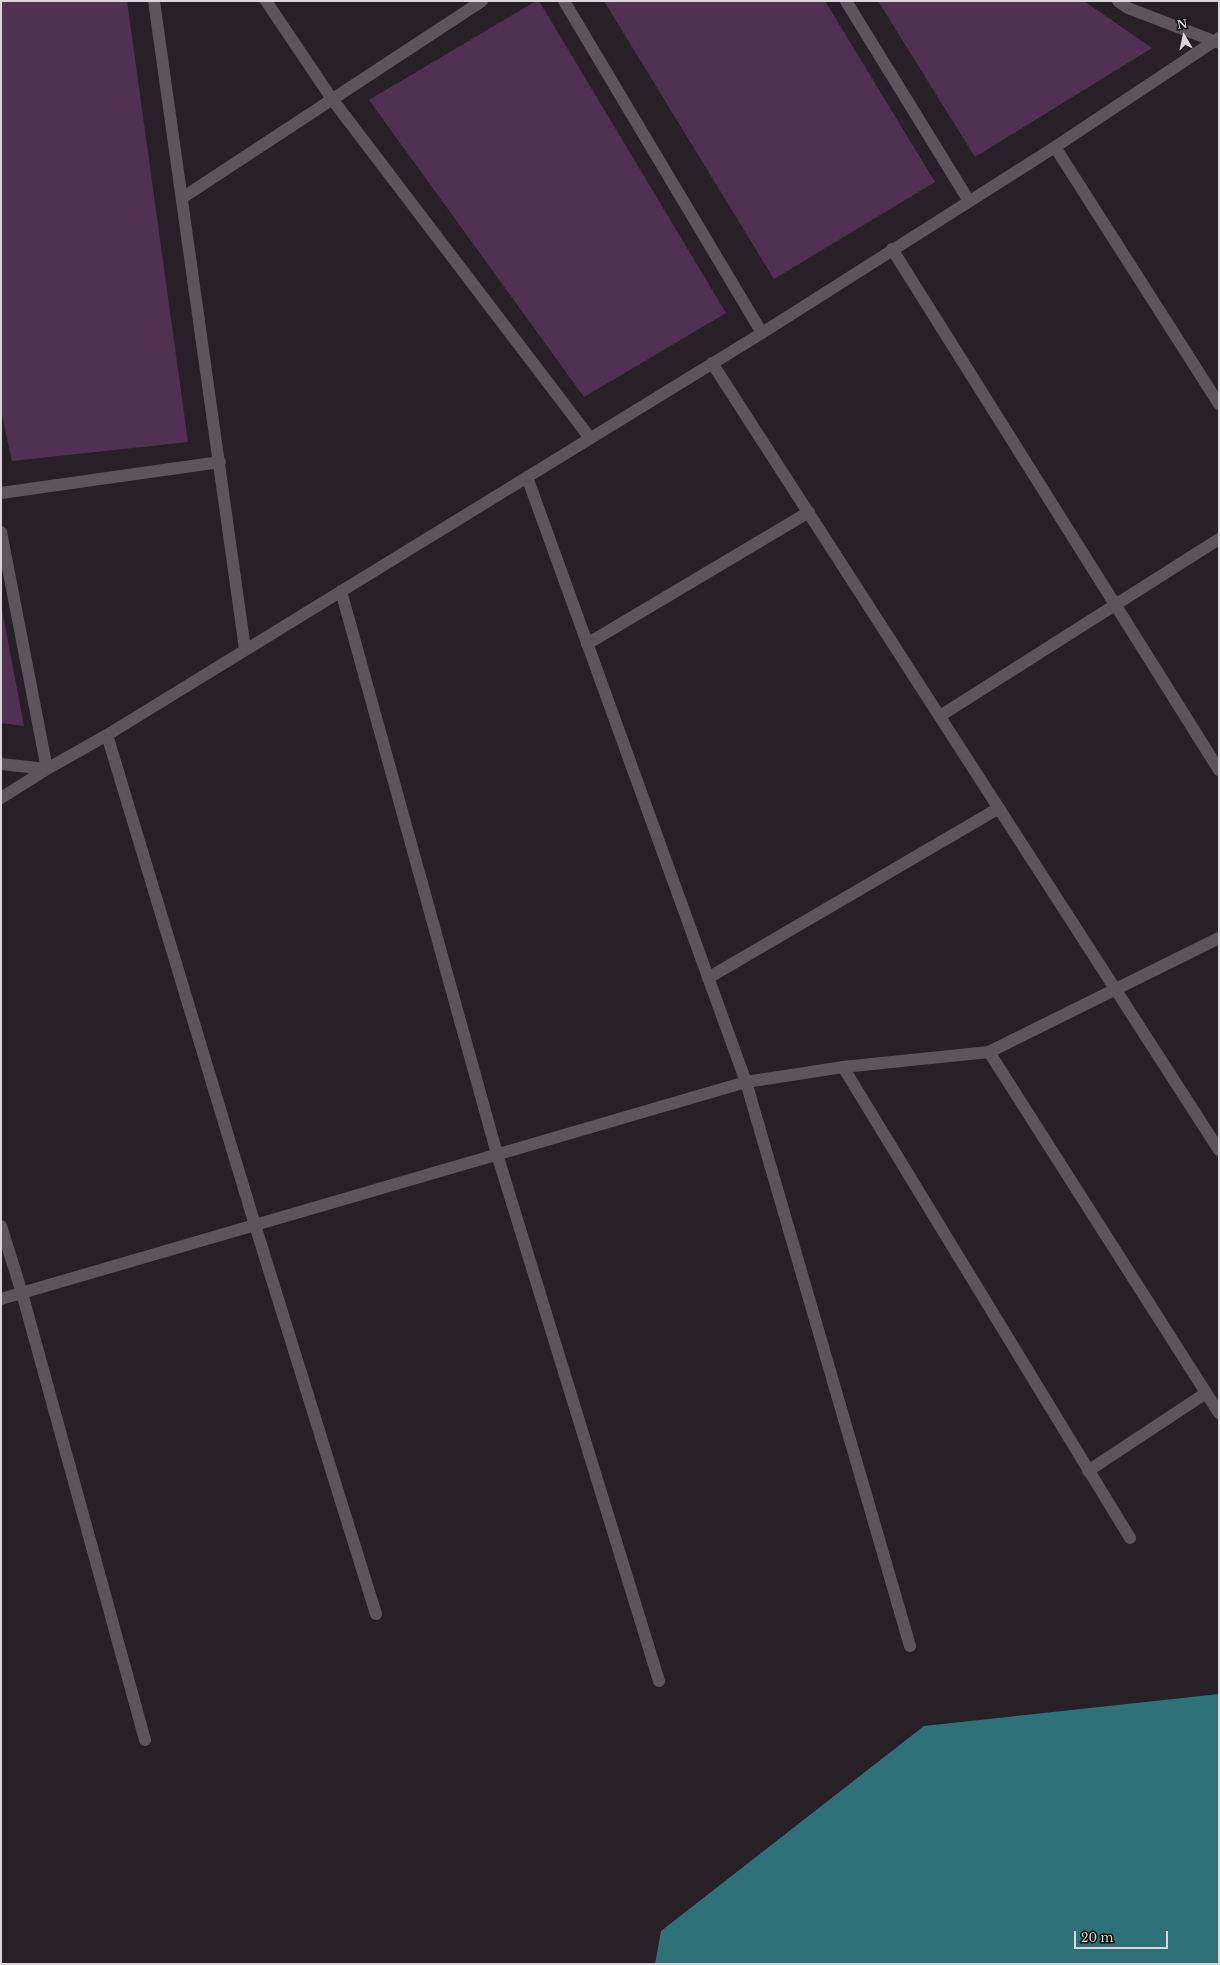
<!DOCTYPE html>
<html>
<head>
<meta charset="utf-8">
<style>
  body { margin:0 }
  #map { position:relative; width:1220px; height:1965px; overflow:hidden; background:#272127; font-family:"Libre Baskerville",serif }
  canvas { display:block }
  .frame { position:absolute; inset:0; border:2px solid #d9d5d9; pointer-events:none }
  .north { position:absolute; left:1164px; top:16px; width:40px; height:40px; -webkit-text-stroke:3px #0e0b0e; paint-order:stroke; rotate:351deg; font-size:11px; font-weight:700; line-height:16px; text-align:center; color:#d9d5d9 }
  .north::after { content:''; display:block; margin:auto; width:14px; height:18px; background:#d9d5d9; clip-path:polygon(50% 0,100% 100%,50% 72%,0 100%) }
  .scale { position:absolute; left:1074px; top:1931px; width:94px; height:18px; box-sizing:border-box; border:2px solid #d9d5d9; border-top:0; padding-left:5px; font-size:12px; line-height:14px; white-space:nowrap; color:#d9d5d9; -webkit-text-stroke:3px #0e0b0e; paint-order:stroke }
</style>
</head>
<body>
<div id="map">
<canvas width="1220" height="1965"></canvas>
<div class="frame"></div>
<div class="north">N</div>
<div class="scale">20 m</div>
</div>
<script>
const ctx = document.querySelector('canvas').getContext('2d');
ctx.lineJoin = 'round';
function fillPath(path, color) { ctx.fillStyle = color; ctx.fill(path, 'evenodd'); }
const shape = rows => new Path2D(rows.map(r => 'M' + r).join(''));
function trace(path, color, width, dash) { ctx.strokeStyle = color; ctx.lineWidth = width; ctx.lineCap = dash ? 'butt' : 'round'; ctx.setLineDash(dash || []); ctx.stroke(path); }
fillPath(shape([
  [1219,1694,1219,1964,655,1964,661,1931,924,1726]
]), '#2e7179');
fillPath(shape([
  [1,1,127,1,188,442,12,461,1,411],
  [536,1,539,1,726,313,584,397,369,100],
  [604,1,825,1,935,182,774,279],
  [878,1,1084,1,1152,48,975,157],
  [1,610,2,610,24,726,1,723]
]), '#513152');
trace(shape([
  [154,1,245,649],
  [266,1,332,99,590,438],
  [564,1,762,333],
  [846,1,969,201],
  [1118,1,1128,8,1219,43],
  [1055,147,1219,404],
  [182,198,482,1],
  [892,249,1219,770],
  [712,363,1219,1150],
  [527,477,746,1082,910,1646],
  [1,493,220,462],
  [1,532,47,769,1,764],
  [341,591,497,1154,659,1681],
  [587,644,809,512],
  [940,716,1219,539],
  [107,735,255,1225,376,1614],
  [1,798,47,769,107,735,762,333,1055,147,1219,38],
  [708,978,999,808],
  [989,1052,1219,1413],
  [843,1067,1130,1538],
  [1,1226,22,1293,145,1740],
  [1,1299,746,1082,843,1067,989,1052,1219,938],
  [1088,1471,1206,1393]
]), '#5c555c', 12);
</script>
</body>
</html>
